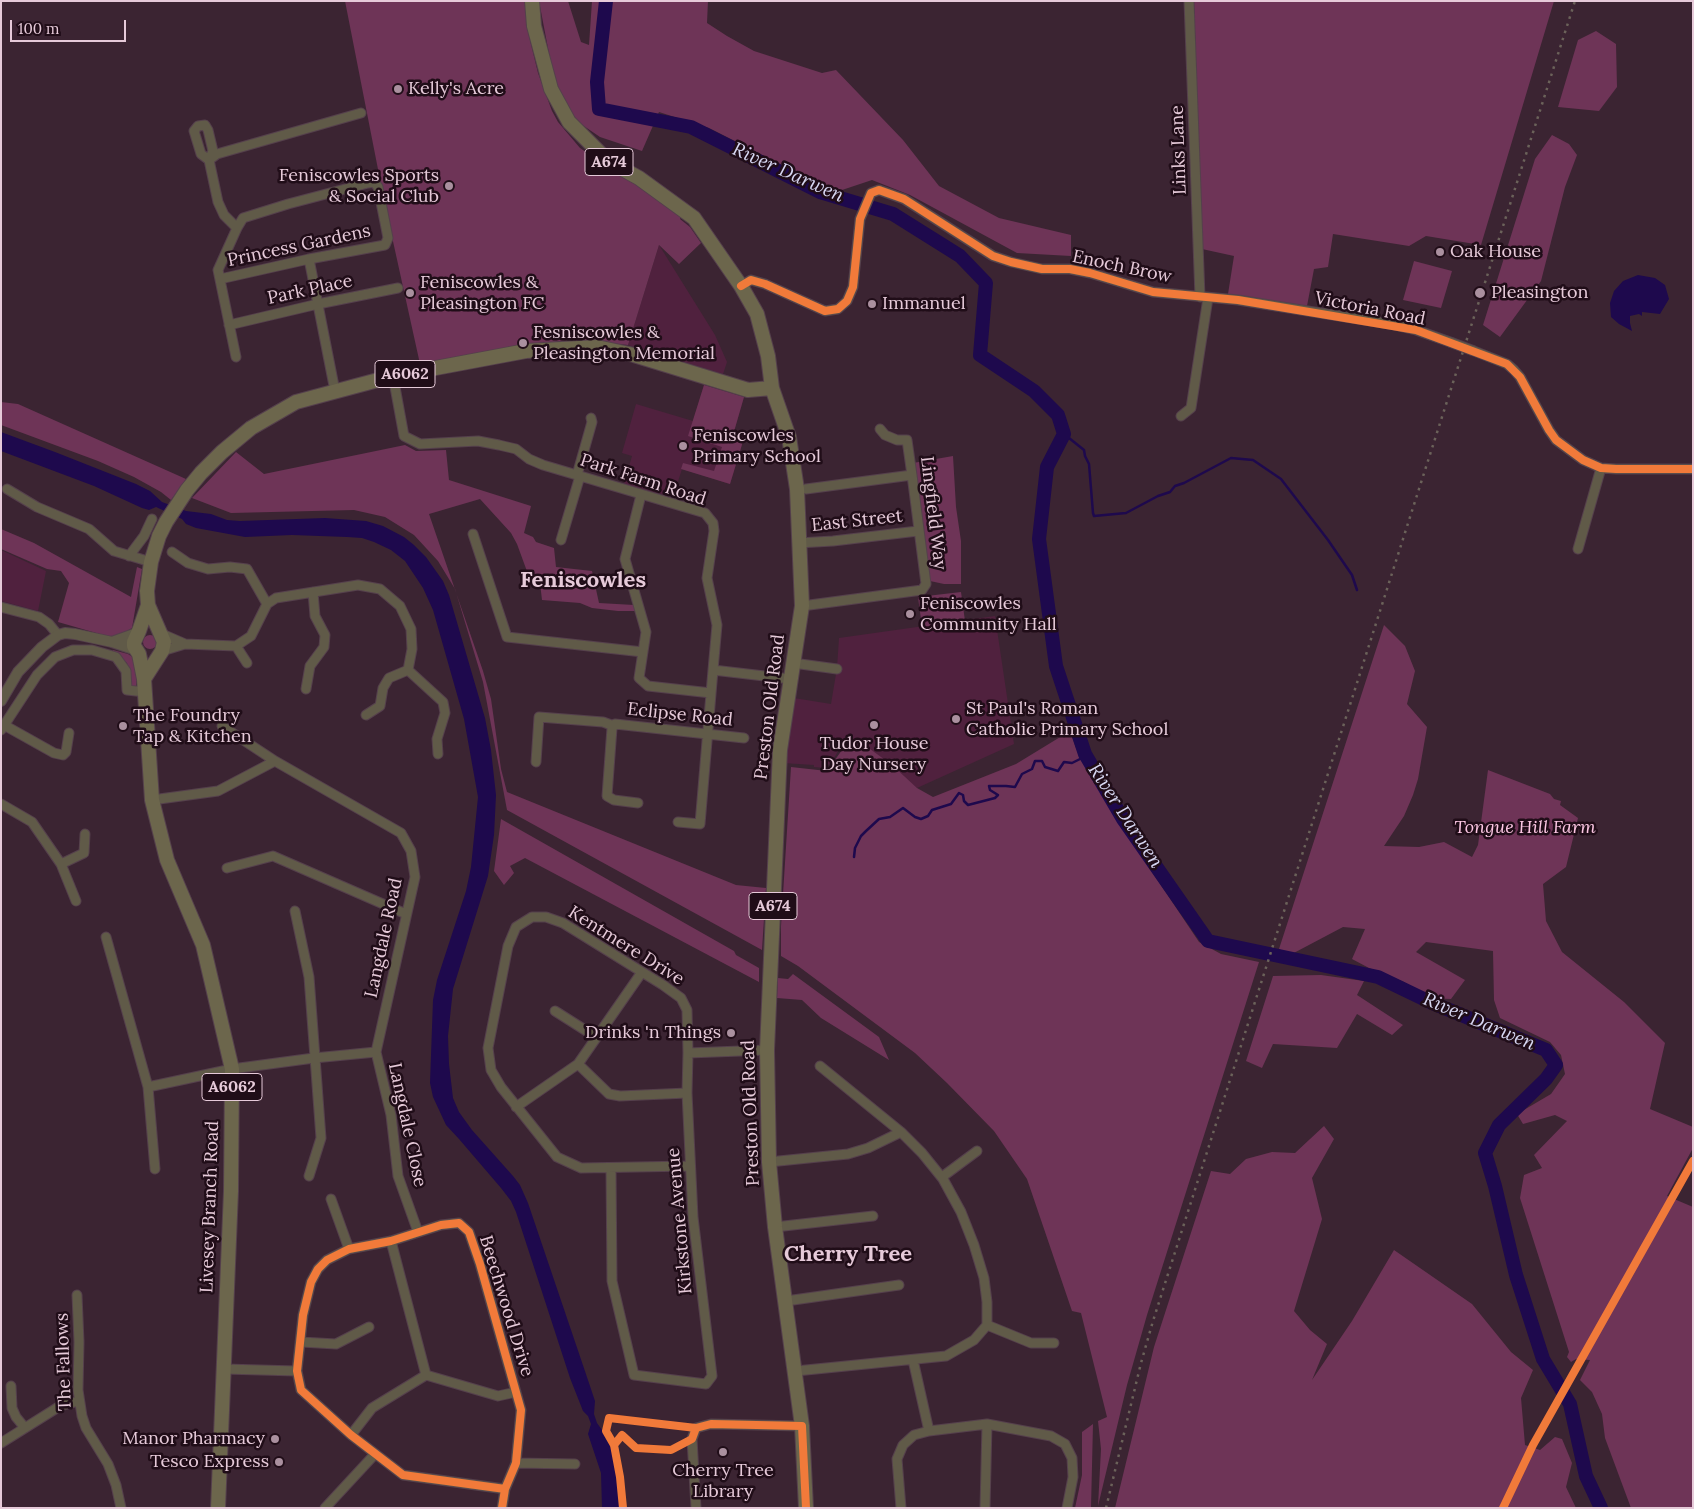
<!DOCTYPE html>
<html>
<head>
<meta charset="utf-8">
<style>
  body { margin:0 }
  #map { position:relative; width:1694px; height:1509px; overflow:hidden; background:#3b2432; font-family:Lora,serif }
  canvas { display:block }
  .frame { position:absolute; inset:0; border:2px solid #e6cad9; pointer-events:none }
  .scale { position:absolute; left:10px; top:20px; width:116px; height:22px; box-sizing:border-box; border:2px solid #e6cad9; border-top:0; padding-left:6px; font-size:15px; line-height:18px; white-space:nowrap; color:#e6cad9; -webkit-text-stroke:4px #200d18; paint-order:stroke }
</style>
</head>
<body>
<div id="map">
<canvas width="1694" height="1509"></canvas>
<div class="frame"></div>
<div class="scale">100 m</div>
</div>
<script>
const ctx = document.querySelector('canvas').getContext('2d');
ctx.lineJoin = 'round';
function fillPath(path, color) { ctx.fillStyle = color; ctx.fill(path, 'evenodd'); }
const shape = rows => new Path2D(rows.map(r => 'M' + r).join(''));
function trace(path, color, width, dash) { ctx.strokeStyle = color; ctx.lineWidth = width; ctx.lineCap = dash ? 'butt' : 'round'; ctx.setLineDash(dash || []); ctx.stroke(path); }
function label(font, color, halo, rows, align = 'center') {
  ctx.font = font + ' Lora,serif'; ctx.lineWidth = 5; ctx.setLineDash([]); ctx.textBaseline = 'middle'; ctx.strokeStyle = halo; ctx.fillStyle = color; for (const [text, x, y, turn = 0] of rows) {
    ctx.save(); ctx.translate(x, y); ctx.rotate((+turn || 0) * Math.PI / 180); ctx.textAlign = isNaN(turn) ? turn : align; if (halo) ctx.strokeText(text, 0, 0); ctx.fillText(text, 0, 0); ctx.restore();
  }
}
fillPath(shape([
  [659,245,715,335,727,362,723,374,628,345],
  [704,385,744,397,733,435,744,438,730,484,682,469,673,497,624,484,632,456,622,453,636,404,693,421],
  [1,550,46,571,38,611,1,601],
  [995,616,1014,744,917,788,859,741,841,744,836,755,826,768,814,767,814,765,783,763,794,698,831,704,837,668,839,638]
]), '#50213e');
fillPath(shape([
  [345,1,525,1,529,36,538,73,552,111,558,122,580,148,614,171,643,187,681,217,680,219,690,227,701,243,679,264,659,245,628,345,573,339,420,364,385,205],
  [539,1,568,1,581,42,589,45,592,1,708,1,707,23,727,36,754,51,822,73,836,70,903,140,939,186,999,218,1071,235,1071,256,1017,253,910,195,872,180,836,192,709,128,659,112,642,151,600,137,572,118,555,85],
  [1194,1,1554,1,1481,245,1426,236,1409,246,1333,234,1328,267,1314,269,1307,306,1228,294,1234,256,1202,249],
  [1596,31,1616,44,1617,87,1599,111,1558,107,1578,40],
  [1552,135,1569,144,1577,155,1565,187,1541,281,1500,337,1483,325,1535,159],
  [1414,261,1452,271,1441,308,1403,300],
  [704,385,744,397,733,435,744,438,730,484,681,469,683,463,714,471,722,447,688,436],
  [1,402,18,404,186,479,171,500,161,492,134,477,98,461,1,425],
  [405,445,416,451,446,450,449,480,531,506,524,533,533,537,536,542,554,548,556,567,592,571,599,603,634,605,636,611,618,611,592,608,580,603,542,600,540,583,532,585,517,544,511,533,480,499,429,514,483,671,491,699,501,769,507,792,736,885,766,888,762,950,507,810,483,682,455,589,438,561,414,535,385,517,354,510,231,513,192,498,236,452,264,474],
  [953,456,956,507,961,541,961,584,944,584,930,581,913,463],
  [1,529,34,543,131,597,137,567,142,569,132,628,120,635,110,637,58,622,69,583,61,571,47,569,1,549],
  [961,592,965,621,922,627,918,597],
  [1384,625,1405,646,1415,671,1407,704,1427,727,1418,779,1413,795,1404,816,1384,846,1419,847,1444,842,1472,857,1478,845,1488,770,1550,794,1554,799,1561,801,1560,805,1578,818,1566,867,1543,884,1546,921,1562,952,1624,1002,1665,1043,1650,1109,1693,1127,1693,1148,1667,1196,1693,1207,1693,1508,1631,1508,1605,1438,1602,1414,1592,1392,1580,1380,1590,1360,1576,1359,1571,1362,1567,1357,1569,1352,1520,1198,1524,1175,1542,1168,1534,1155,1567,1121,1555,1115,1523,1124,1517,1114,1551,1094,1565,1074,1561,1055,1550,1042,1500,1018,1494,1000,1493,951,1426,942,1416,952,1465,980,1451,999,1427,998,1404,982,1369,968,1352,959,1365,929,1343,927,1290,955,1279,949],
  '143 642a7 7 0 1 1 14 0a7 7 0 1 1-14 0Z',
  [113,650,128,654,134,658,138,668,136,686,133,689,130,686,129,671,127,663,112,652],
  [1070,731,1076,748,1112,812,1199,942,1221,954,1259,962,1147,1315,1127,1385,1098,1506,1101,1449,1098,1421,1107,1417,1081,1313,1072,1311,1027,1179,994,1131,947,1083,915,1053,798,966,781,956,781,926,791,767,827,771,847,743,859,741,892,765,917,788,933,797,1016,764],
  [501,819,734,951,736,955,759,968,759,982,525,858,510,866,514,873,504,885,494,871],
  [793,974,879,1037,889,1060,821,1018,802,1000,777,998,778,978,788,979],
  [1321,975,1364,981,1357,995,1403,1025,1392,1035,1357,1014,1337,1048,1273,1044,1262,1068,1246,1061,1273,976],
  [1324,1126,1334,1139,1312,1178,1322,1219,1294,1311,1310,1330,1327,1344,1312,1380,1352,1321,1394,1250,1472,1304,1511,1352,1533,1370,1521,1398,1525,1445,1540,1450,1555,1437,1562,1439,1572,1463,1566,1487,1576,1508,1115,1508,1154,1347,1211,1171,1230,1174,1246,1159,1272,1152,1295,1153],
  [1093,1424,1091,1508,1075,1508,1082,1475,1082,1432]
]), '#6e3457');
fillPath(shape([
  [1638,275,1655,278,1665,285,1669,299,1660,314,1642,312,1642,316,1639,314,1630,316,1630,323,1632,331,1619,324,1611,317,1610,303,1614,291,1623,281],
  [1,432,55,452,136,484,150,491,162,502,186,511,211,514,227,520,240,521,325,518,366,521,383,526,404,537,414,545,426,557,443,581,449,595,485,718,491,750,496,795,494,835,488,876,453,989,448,1036,449,1064,453,1098,459,1112,472,1130,513,1176,520,1185,528,1203,590,1386,595,1401,594,1414,597,1423,607,1437,611,1448,618,1479,620,1508,602,1508,601,1473,588,1434,591,1424,588,1416,583,1411,570,1378,516,1212,511,1201,501,1188,459,1139,446,1125,433,1097,430,1083,433,1000,437,980,466,891,471,867,478,797,464,719,433,610,423,588,405,561,391,550,374,542,362,538,347,537,292,535,245,537,196,528,186,524,182,519,156,507,149,510,142,508,94,486,1,451]
]), '#1e094d');
trace(shape([
  [1064,434,1084,450,1085,456,1089,464,1093,513,1094,516,1126,513,1158,496,1170,492,1175,486,1184,483,1231,458,1253,460,1281,479,1328,540,1352,575,1357,590],
  [854,857,855,848,861,836,866,831,879,819,890,817,903,808,915,817,921,819,928,816,932,810,951,804,959,793,963,795,964,801,968,805,995,798,998,795,990,790,989,786,1006,786,1015,787,1022,774,1032,769,1035,761,1042,761,1045,767,1058,771,1064,762,1072,763,1080,759,1085,754]
]), '#1e094d', 2.5);
trace(shape([
  [606,1,597,82,599,109,691,127,820,192,893,214,960,256,986,283,980,355,1034,391,1058,415,1064,434,1047,467,1039,539,1056,666,1085,754,1123,819,1208,941,1378,977,1430,1002,1546,1050,1556,1065,1546,1079,1499,1125,1485,1153,1495,1186,1516,1275,1543,1359,1570,1404,1586,1476,1601,1508]
]), '#1e094d', 14);
const minor = shape([
  [1189,1,1200,297],
  [237,228,224,215,218,202,209,160,213,151,208,130,205,125,198,126,194,131,201,154,209,160,217,154,361,113],
  [309,259,335,391],
  [220,279,309,259,385,245,388,238,378,187,374,182,368,183,288,204,243,218,237,228,218,270,236,357],
  [741,286,751,280,765,284,825,311,838,309,847,301,853,287,860,219,871,193,879,190,904,199,993,256,1011,262,1042,269,1070,269,1090,273,1153,292,1238,300,1390,324,1416,330,1450,342],
  [229,325,318,304,398,288],
  [1474,351,1507,364,1514,370,1520,377,1549,430,1556,440,1583,460,1601,468,1616,469,1693,469],
  [393,376,404,436,420,444,478,441,499,445,516,449,529,459,543,465,705,513,713,523,714,531,707,578,717,625,713,670,790,679],
  [1181,416,1191,408,1208,298],
  [577,475,592,422,591,418],
  [7,489,37,507,89,529,114,551,151,562],
  [806,489,912,475],
  [641,495,625,559,646,632,639,678,648,686,711,693],
  [473,534,507,637,643,652],
  [561,540,580,476],
  [798,543,833,541,918,531],
  [1578,549,1601,468],
  [172,552,188,563,208,569,230,567,247,569,267,604],
  [129,556,144,536,152,519],
  [802,606,922,590,926,584,912,475,907,440,897,440,885,435,880,429],
  [1,607,39,617,49,624,58,635],
  [162,634,185,644],
  [236,646,247,663],
  [162,651,185,644,236,646,251,636,267,604,276,598,358,585,380,589,400,606,411,629,412,649,408,670,443,702,445,713,437,739,438,754],
  [793,663,837,669],
  [306,689,310,666,324,647,325,635,315,616,313,592],
  [366,715,380,706,383,688,389,678,408,670],
  [4,725,54,753,63,755,66,752,69,733],
  [222,726,275,761],
  [1,730,37,675,55,657,73,650,92,650,116,657,126,671,127,690,145,692],
  [536,762,539,717,603,722,614,726],
  [638,803,614,800,607,796,612,728,615,724,744,738],
  [1,804,32,822,61,864,76,901],
  [678,822,700,824,713,670],
  [61,864,84,853,85,834],
  [227,868,273,856,406,914],
  [295,911,309,977,321,1138,309,1176],
  [106,937,148,1087,155,1169],
  [555,1011,596,1037],
  [376,1052,391,1115,398,1176,418,1232],
  [578,1064,609,1094,620,1096,687,1093],
  [148,1087,232,1069,314,1058,376,1052,415,877,411,851,401,833,275,761,218,791,152,800],
  [516,1107,578,1064,642,972],
  [769,1162,848,1154,868,1148,901,1132],
  [690,1166,581,1168,557,1157,501,1087,491,1070,488,1048,508,946,516,927,532,917,546,917,563,923,663,985,681,998,687,1010,688,1053,767,1050],
  [611,1169,612,1281,634,1375,706,1384,712,1376,693,1217,687,1093,688,1053],
  [942,1177,977,1151],
  [331,1199,349,1249],
  [775,1227,873,1216],
  [391,1241,426,1375],
  [77,1295,79,1342,78,1390,82,1416,86,1428,108,1464,116,1485,121,1508],
  [786,1301,899,1285],
  [987,1325,1031,1343,1054,1343],
  [301,1342,336,1344,369,1327],
  [913,1360,929,1431],
  [224,1369,297,1371],
  [796,1371,946,1356,974,1340,987,1325,987,1302,984,1278,974,1245,961,1212,943,1179,922,1153,901,1132,820,1066],
  [11,1386,12,1408,16,1417,25,1428],
  [351,1435,372,1408,426,1375,498,1396,516,1392],
  [1,1443,60,1406,79,1401],
  [516,1463,575,1464],
  [325,1508,375,1454],
  [502,1508,505,1489,516,1463,521,1410,480,1264,469,1232,459,1223,441,1225,391,1241,349,1249,327,1260,318,1269,311,1282,303,1315,297,1371,301,1390,351,1435,403,1475,505,1489],
  [696,1508,692,1439,696,1428,711,1424,802,1426],
  [901,1508,897,1459,903,1445,914,1435,929,1431,987,1424,1051,1436,1065,1444,1072,1458,1073,1477,1067,1508],
  [985,1508,987,1424]
]);
const tertiary = shape([
  [112,642,137,633],
  [1,701,18,672,42,647,58,635,65,633,75,634,112,642,136,650]
]);
const primary = shape([
  [532,1,534,26,551,89,569,122,608,161,639,178,694,218,741,286,757,314,768,356,772,388,789,437,797,489,802,606,780,750,767,1050,769,1162,775,1227,802,1426,806,1508],
  [144,679,162,651,164,642,148,605],
  [218,1508,231,1191,232,1069,203,945,167,860,152,800,144,679,139,654,134,646,134,642,139,631,148,605,147,591,151,562,159,536,166,522,187,490,201,473,222,452,251,428,296,402,393,376,526,351,597,347,634,355,748,390,772,388]
]);
trace(minor, '#55404c', 11);
trace(tertiary, '#55404c', 12);
trace(primary, '#55404c', 16);
trace(minor, '#605a48', 9);
trace(tertiary, '#605a48', 10);
trace(primary, '#6c664c', 14);
trace(shape([
  [1106,1508,1141,1363,1153,1321,1575,1]
]), '#6b625a', 2.5, [2.5, 5]);
const minorBridge = shape([
  [1450,342,1474,351]
]);
trace(minorBridge, '#55404c', 11, []);
trace(minorBridge, '#605a48', 9);
trace(shape([
  [741,286,751,280,765,284,825,311,838,309,847,301,853,287,860,219,871,193,879,190,904,199,993,256,1011,262,1042,269,1070,269,1090,273,1153,292,1238,300,1416,330,1507,364,1520,377,1549,430,1556,440,1583,460,1601,468,1616,469,1693,469],
  [614,1445,622,1435,636,1448,671,1450,692,1439,696,1428,711,1424,802,1426,806,1508],
  [502,1508,505,1489,516,1463,521,1410,480,1264,469,1232,459,1223,441,1225,391,1241,349,1249,327,1260,318,1269,311,1282,303,1315,297,1371,301,1390,351,1435,403,1475,505,1489],
  [623,1508,620,1477,614,1445,606,1431,609,1418,696,1428],
  [1503,1508,1533,1445,1693,1161]
]), '#f17a3a', 8);
for (const [x, y, r, color] of [
  [398,89,5,"#aa909f"],
  [449,186,5,"#aa909f"],
  [1440,252,5,"#aa909f"],
  [410,293,5,"#aa909f"],
  [1480,293,6,"#aa909f"],
  [872,304,5,"#aa909f"],
  [523,343,5,"#aa909f"],
  [683,446,5,"#aa909f"],
  [910,614,5,"#aa909f"],
  [956,719,5,"#aa909f"],
  [874,725,5,"#aa909f"],
  [123,726,5,"#aa909f"],
  [731,1033,5,"#aa909f"],
  [275,1439,5,"#aa909f"],
  [723,1452,5,"#aa909f"],
  [279,1462,5,"#aa909f"]
]) { const dot = new Path2D(); dot.arc(x, y, r, 0, 2 * Math.PI); ctx.fillStyle = color; ctx.fill(dot); trace(dot, '#200d18', 2); }
for (const [x, y, w] of [
  [609,162,48],
  [405,374,60],
  [773,906,48],
  [232,1087,60]
]) { const box = new Path2D(); box.roundRect(x - w / 2, y - 13.5, w, 27, 4); ctx.fillStyle = '#200d18'; ctx.fill(box); trace(box, '#e6cad9', 1); }
label('bold 16px', '#e6cad9', null, [
  ["A674",609,162],
  ["A6062",405,374],
  ["A674",773,906],
  ["A6062",232,1087]
]);
label('18px', '#e6cad9', '#200d18', [
  ["Kelly's Acre",408,89],
  ["Feniscowles Sports",439,176,"right"],
  ["& Social Club",439,197,"right"],
  ["Oak House",1450,252],
  ["Feniscowles &",420,283],
  ["Pleasington FC",420,304],
  ["Pleasington",1491,293],
  ["Immanuel",882,304],
  ["Fesniscowles &",533,333],
  ["Pleasington Memorial",533,354],
  ["Feniscowles",693,436],
  ["Primary School",693,457],
  ["Feniscowles",920,604],
  ["Community Hall",920,625],
  ["St Paul's Roman",966,709],
  ["Catholic Primary School",966,730],
  ["The Foundry",133,716],
  ["Tap & Kitchen",133,737],
  ["Tudor House",874,744,"center"],
  ["Day Nursery",874,765,"center"],
  ["Drinks 'n Things",721,1033,"right"],
  ["Manor Pharmacy",265,1439,"right"],
  ["Tesco Express",269,1462,"right"],
  ["Cherry Tree",723,1471,"center"],
  ["Library",723,1492,"center"]
], 'left');
label('18px', '#e6cad9', '#200d18', [
  ["Links Lane",1179,150,-92],
  ["Princess Gardens",299,246,-12],
  ["Enoch Brow",1122,267,12],
  ["Park Place",310,290,-12],
  ["Victoria Road",1370,309,11],
  ["Park Farm Road",643,480,18],
  ["Lingfield Way",933,513,83],
  ["East Street",857,521,-6],
  ["Preston Old Road",770,707,-83],
  ["Eclipse Road",680,715,6],
  ["Langdale Road",384,938,-78],
  ["Kentmere Drive",626,946,32],
  ["Preston Old Road",751,1113,-92],
  ["Langdale Close",407,1125,78],
  ["Livesey Branch Road",210,1207,-88],
  ["Kirkstone Avenue",680,1221,-95],
  ["Beechwood Drive",506,1306,73],
  ["The Fallows",64,1362,-92]
]);
label('italic 18px', '#fdc7e4', '#200d18', [
  ["Tongue Hill Farm",1525,828]
]);
label('italic 19px', '#d7d7f2', '#200d18', [
  ["River Darwen",788,173,24],
  ["River Darwen",1125,816,57],
  ["River Darwen",1479,1022,23]
]);
label('bold 22px', '#e6cad9', '#200d18', [
  ["Feniscowles",583,581],
  ["Cherry Tree",848,1255]
]);
</script>
</body>
</html>
